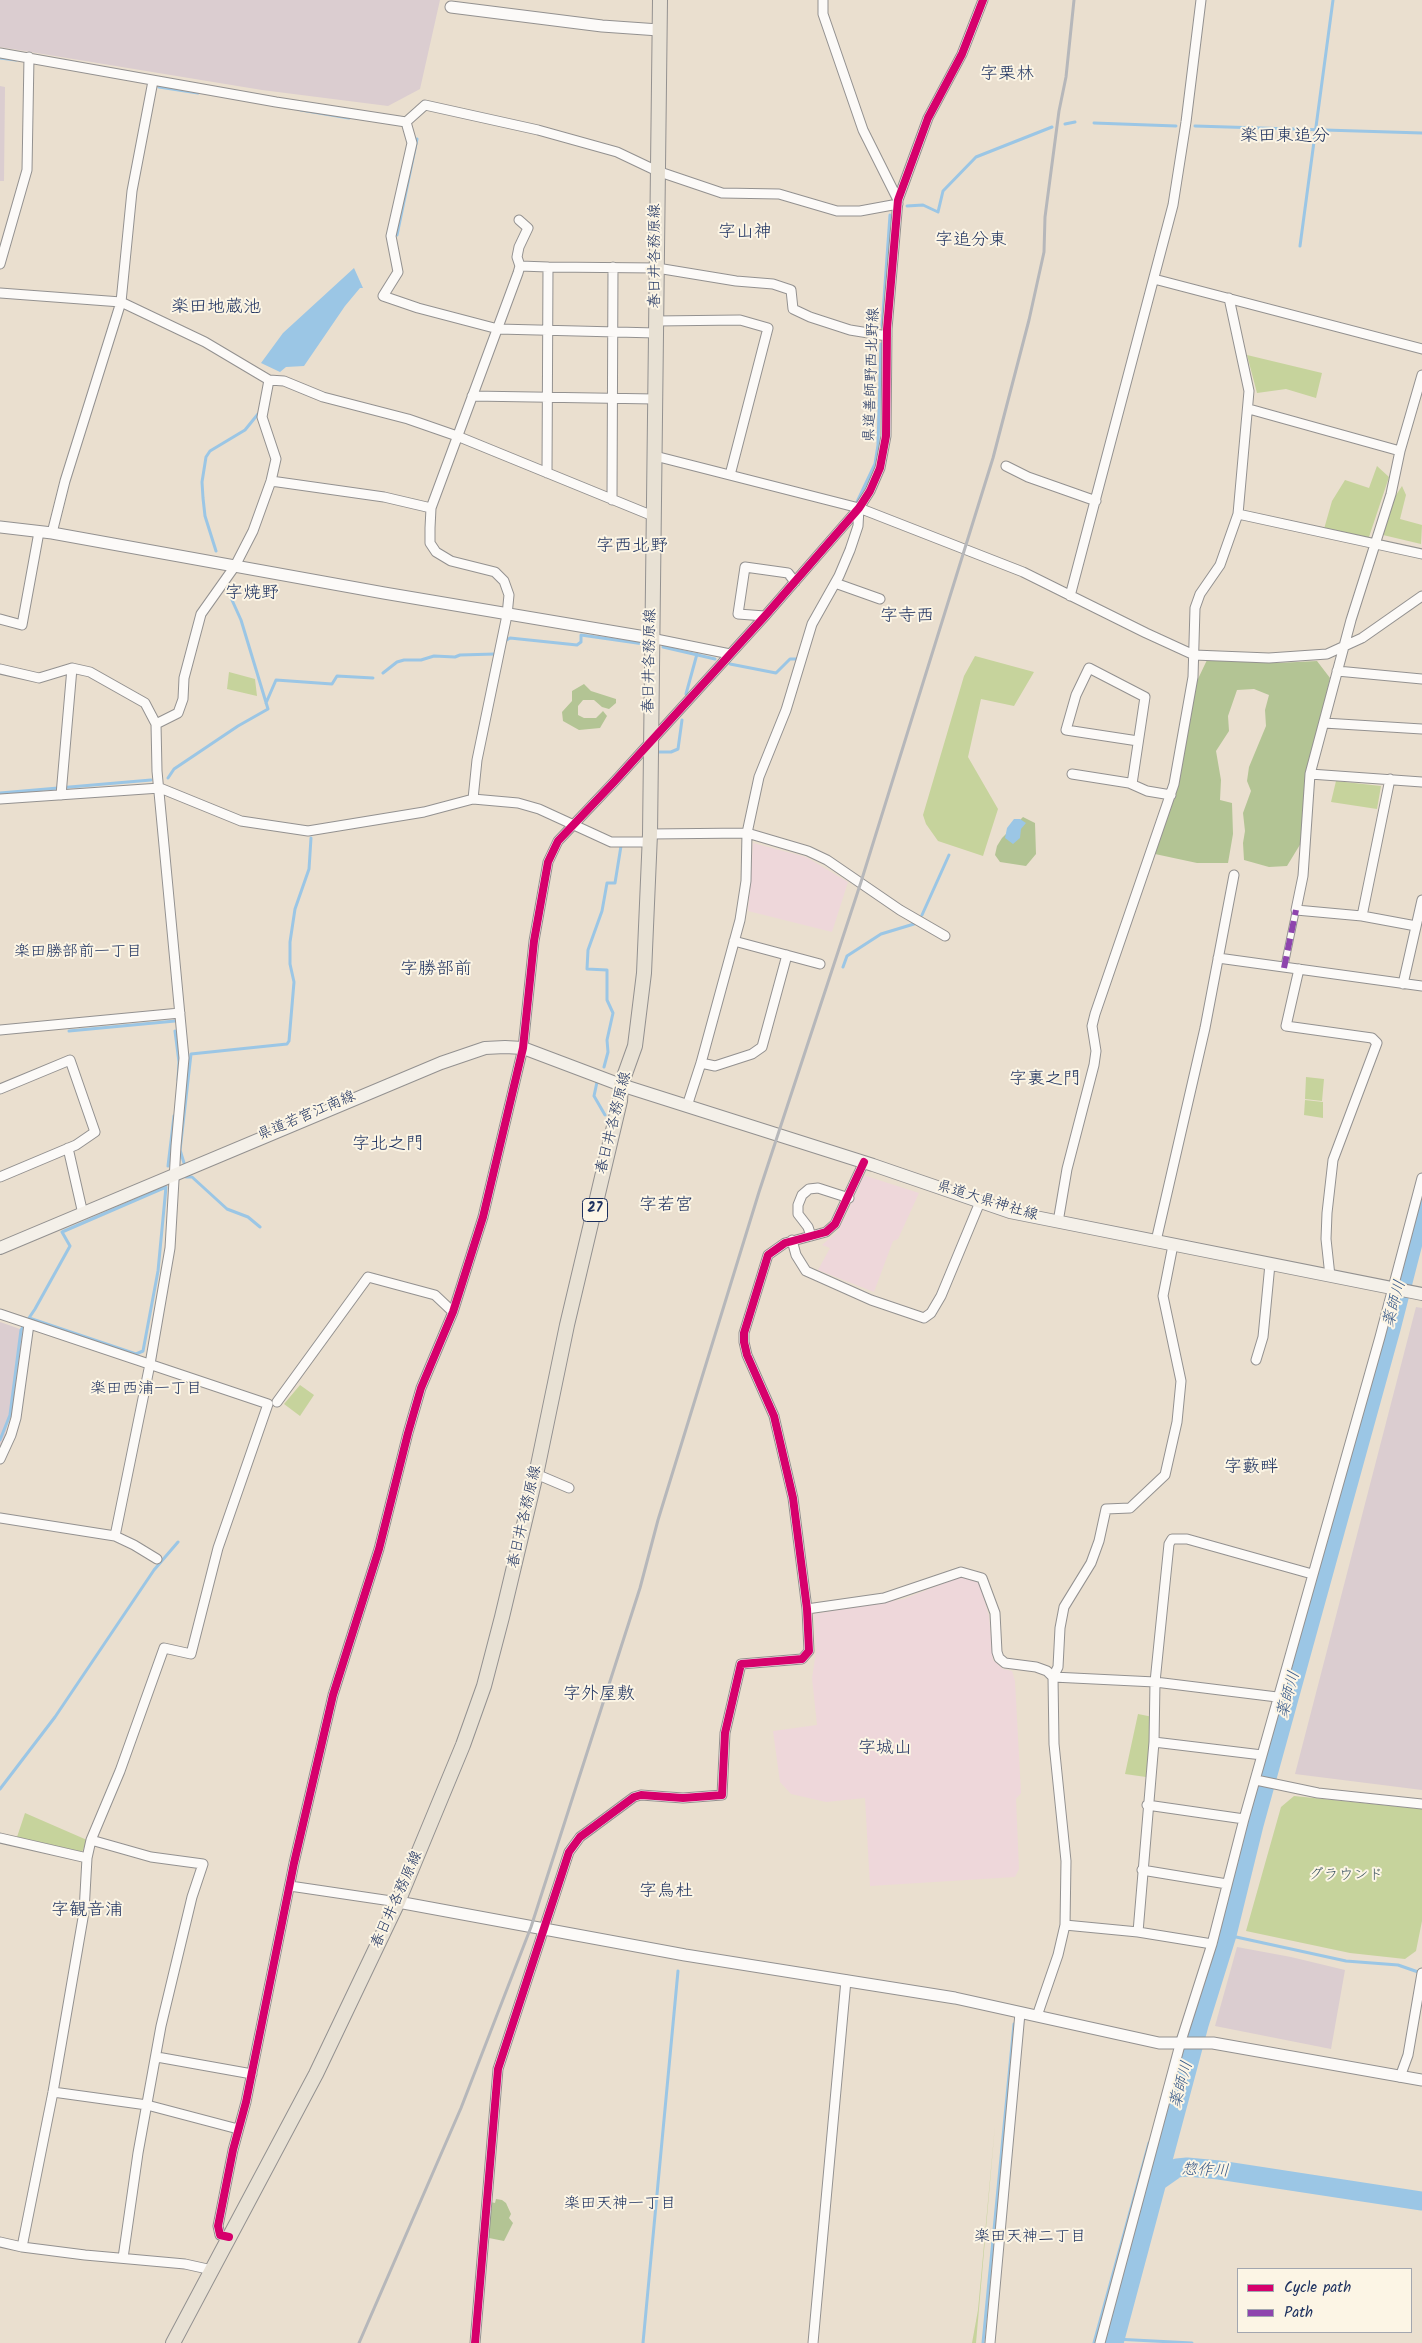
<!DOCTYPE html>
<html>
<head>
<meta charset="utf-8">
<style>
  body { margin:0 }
  #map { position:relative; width:1422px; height:2343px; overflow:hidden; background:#eadfcf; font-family:Kalam,sans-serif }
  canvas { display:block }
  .legend { position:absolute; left:1237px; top:2268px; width:175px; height:65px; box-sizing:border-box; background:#fcf5e5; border:1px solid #a2a6af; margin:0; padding:6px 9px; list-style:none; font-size:15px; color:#1b2f5e }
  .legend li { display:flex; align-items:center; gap:10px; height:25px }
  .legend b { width:25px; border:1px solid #a2a6af }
</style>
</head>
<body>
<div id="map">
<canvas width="1422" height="2343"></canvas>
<ul class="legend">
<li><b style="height:6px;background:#d6006c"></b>Cycle path</li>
<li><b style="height:6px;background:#8e44ad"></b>Path</li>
</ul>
</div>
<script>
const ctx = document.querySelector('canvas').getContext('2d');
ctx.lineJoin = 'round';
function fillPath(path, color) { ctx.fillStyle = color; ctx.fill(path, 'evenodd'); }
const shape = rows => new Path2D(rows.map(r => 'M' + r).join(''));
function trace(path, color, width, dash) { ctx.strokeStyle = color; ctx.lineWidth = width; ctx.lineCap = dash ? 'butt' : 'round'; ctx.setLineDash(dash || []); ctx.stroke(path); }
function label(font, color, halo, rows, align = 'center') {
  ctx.font = font + ' Kalam,"Klee One",sans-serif'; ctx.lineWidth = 4; ctx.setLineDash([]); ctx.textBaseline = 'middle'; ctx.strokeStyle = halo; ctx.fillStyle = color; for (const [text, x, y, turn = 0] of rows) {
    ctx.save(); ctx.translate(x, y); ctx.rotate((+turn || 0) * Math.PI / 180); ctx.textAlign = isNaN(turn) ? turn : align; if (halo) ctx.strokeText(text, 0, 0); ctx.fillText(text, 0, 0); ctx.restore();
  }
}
fillPath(shape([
  [753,843,806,857,848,882,832,932,748,911],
  [863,1175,919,1193,898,1239,893,1241,874,1292,818,1270,830,1248,822,1245,836,1233,846,1216],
  [959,1577,976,1580,981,1588,989,1616,993,1660,1003,1669,1012,1671,1015,1681,1021,1793,1016,1799,1019,1869,1015,1877,870,1886,865,1798,826,1802,791,1794,780,1782,773,1731,817,1725,812,1678,816,1652,814,1614,904,1599]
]), '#eed7da');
fillPath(shape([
  [0,0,440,0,420,89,388,106,262,90,0,47],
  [0,86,5,87,4,181,0,181],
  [1416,1307,1422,1308,1422,1790,1295,1774],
  [0,1322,23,1330,16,1389,4,1439,0,1446],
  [1237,1947,1291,1957,1345,1970,1331,2049,1215,2026]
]), '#dbcdd0');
fillPath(shape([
  [1247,355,1322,373,1316,398,1286,389,1257,393],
  [1377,466,1389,477,1368,540,1324,529,1332,501,1345,480,1369,488],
  [1402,486,1406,495,1400,519,1422,525,1421,544,1383,535,1394,498],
  [975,656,1034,672,1014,706,981,699,968,757,998,809,983,856,938,841,926,824,923,815,964,676],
  [229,672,255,679,257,696,227,689],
  [1336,781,1381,786,1377,809,1331,802],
  [1306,1077,1324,1079,1322,1101,1305,1099],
  [1305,1100,1323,1102,1323,1118,1304,1115],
  [300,1385,314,1395,300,1416,284,1404],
  [1138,1714,1153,1717,1146,1777,1125,1774],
  [1294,1796,1422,1809,1422,1921,1416,1951,1405,1959,1350,1953,1246,1931,1281,1807],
  [25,1813,87,1840,82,1852,17,1837],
  [995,2125,976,2343,972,2343,978,2310]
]), '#c6d39c');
fillPath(shape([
  [1207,660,1277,663,1317,661,1330,678,1305,785,1301,843,1287,866,1269,867,1244,860,1243,843,1245,831,1243,813,1251,791,1247,781,1249,767,1266,726,1265,710,1269,695,1254,689,1237,690,1228,716,1229,731,1216,751,1221,780,1220,800,1232,803,1233,834,1228,863,1197,863,1155,854,1180,778,1197,681],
  [584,684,591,691,616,699,616,703,609,709,602,707,594,700,583,700,578,706,578,715,584,718,596,718,603,711,607,716,600,728,579,730,563,721,562,712,572,701,572,691],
  [1023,817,1035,823,1036,854,1026,866,1000,862,995,855,997,846,1002,838],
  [496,2199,502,2200,506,2203,511,2214,509,2218,513,2223,504,2241,489,2238,489,2234,488,2226,491,2216,489,2211,492,2208,491,2202,495,2203]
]), '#b3c494');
fillPath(shape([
  [354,268,363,288,360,288,345,306,304,366,286,367,280,372,261,363,283,333],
  [1014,819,1020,819,1026,823,1021,829,1020,838,1013,844,1005,838,1007,828]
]), '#9bc6e5');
trace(shape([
  [0,58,16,60],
  [159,87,198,93],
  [301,110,349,118],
  [1094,123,1176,126],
  [1065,124,1075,122],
  [1195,126,1422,133],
  [907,206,923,205,938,212,943,191,976,157,1052,127],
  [397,235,417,139],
  [1300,246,1333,0],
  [882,327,890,215],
  [857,502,875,464,878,445,881,344],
  [216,551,205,516,203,498,202,482,206,457,210,451,245,430,258,414],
  [505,641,510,638,577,645,581,642,581,635,644,644],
  [663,647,715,659],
  [730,664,776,673,790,659,799,659],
  [383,673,397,662,404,660,421,660,434,656,455,657,460,655,495,654],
  [686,694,697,654],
  [266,703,276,680,332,684,337,676,373,678],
  [659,752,671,752,678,749,682,720],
  [168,778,174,769,238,726,268,709,241,620,227,589],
  [0,793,151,780],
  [922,915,949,855],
  [843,967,847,956,881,934,914,924],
  [69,1031,175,1021],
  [175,1031,179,1062,178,1080],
  [604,1067,608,1052,607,1040,613,1013,607,1000,607,970,587,969,588,950,602,911,607,883,615,883,621,846],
  [597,1082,594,1096,605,1115],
  [184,1163,180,1150,191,1054,287,1044,289,1041,294,982,290,964,290,942,295,909,309,869,311,838],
  [168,1166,174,1116],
  [186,1177,192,1177,227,1209,248,1217,260,1227],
  [0,1440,10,1415,21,1330,35,1309,70,1246,62,1232,166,1187,158,1271,143,1351,136,1354,29,1318],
  [0,1789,55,1717,154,1570,178,1542],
  [1227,1935,1346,1961,1398,1965,1421,1973],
  [1115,2339,1192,2343],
  [643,2343,678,1971],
  [983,2343,1014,2024],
  [1094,2343,1149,2143]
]), '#9bc6e5', 3);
trace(shape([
  [1157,2182,1199,2025,1227,1935,1254,1825,1391,1329,1422,1208],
  [1114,2343,1157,2182,1177,2168,1187,2167,1219,2170,1422,2201]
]), '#9bc6e5', 19);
const pedestrian = shape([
  [1284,968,1296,910]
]);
const minor = shape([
  [823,0,823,14,863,130,898,200],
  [0,53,276,102,406,122,425,105,538,130,617,152,657,171,722,193,779,194,837,211,860,211,898,204],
  [406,122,412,143,391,236,398,272,383,296,418,308,498,329,656,333],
  [0,264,27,170,29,57],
  [520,266,548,267],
  [1154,279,1422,349],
  [0,293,121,302,205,342,269,380,284,381,323,397,408,419,457,436,653,516],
  [656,321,740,320,768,328,730,475],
  [472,396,655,399],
  [1249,409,1400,451],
  [655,456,859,508,1023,572,1146,633,1194,655,1269,658,1327,654,1362,638,1422,596],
  [1006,466,1028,477,1096,501],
  [547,473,548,267,657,268,736,281,773,284,791,290,793,309,810,317,850,330,887,336],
  [271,481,384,497,431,508],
  [612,500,613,267],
  [1238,514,1422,554],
  [52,533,65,481,121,302,132,191,153,81],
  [835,583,880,599],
  [1070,596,1173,205,1186,122,1201,0],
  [765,616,738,614,745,567,788,573,795,582],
  [0,619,22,625,39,532],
  [651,638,730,654],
  [0,669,39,678,72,668,90,672,145,703,156,724,157,771,184,1058,176,1146,170,1248,150,1364,115,1536],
  [1337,671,1422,679],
  [1324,723,1422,729],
  [156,724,178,713,183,699,184,678,201,614,235,566,253,531,271,481,276,459,262,417,269,380],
  [1072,774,1129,783,1147,791,1171,795],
  [1310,774,1422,782],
  [1132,784,1145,697,1089,668,1076,695,1066,730,1138,741],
  [61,795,72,668],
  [0,799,160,788,241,821,308,831,424,812,473,799,518,803,539,809,611,842,649,842],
  [473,799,477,760,507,615,509,595,504,581,495,572,451,561,436,552,430,543,430,528,431,508,518,273,520,266,517,257,519,247,528,228,519,220],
  [650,834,747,833,808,851,827,860,900,910,945,936],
  [1362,916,1390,779],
  [1416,926,1362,916,1296,910,1303,876,1310,774,1351,620,1391,494,1400,451,1422,375],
  [734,941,820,964],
  [1218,958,1422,986],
  [1299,969,1286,1026,1372,1038,1377,1043,1333,1160,1327,1213,1326,1239,1330,1276],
  [1403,984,1422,900],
  [0,1030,180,1013],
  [701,1063,715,1066,752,1054,762,1047,787,955],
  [0,1089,70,1060,95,1132,76,1145,0,1177],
  [687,1106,701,1063,740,920,746,881,747,833,759,777,786,710,812,624,839,576,850,550,858,526,859,508],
  [68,1148,83,1214],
  [1058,1222,1067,1169,1094,1065,1096,1051,1092,1026,1095,1014,1174,784,1193,677,1195,608,1200,594,1220,565,1238,514,1249,391,1229,298],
  [811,1236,808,1227,798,1214,798,1205,802,1195,809,1189,818,1188,849,1198],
  [792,1240,796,1255,806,1271,871,1300,924,1318,931,1313,941,1296,980,1202],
  [1156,1241,1205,1028,1234,875],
  [0,1314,268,1404,218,1548,191,1654,164,1648,120,1771,91,1840,87,1858,84,1912,53,2092,22,2247],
  [1256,1360,1263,1337,1270,1264],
  [277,1402,368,1277,435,1295,453,1312],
  [0,1459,11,1435,16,1418,29,1324],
  [536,1474,569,1488],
  [0,1518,115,1536,134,1545,157,1559],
  [807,1609,884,1598,961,1572,982,1578,995,1613,997,1652,999,1658,1005,1663,1036,1667,1047,1671,1053,1677,1155,1682,1154,1742,1138,1932],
  [1277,1697,1155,1682,1169,1544,1172,1539,1187,1539,1312,1574],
  [1154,1742,1262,1755],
  [1256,1780,1318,1793,1422,1804],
  [1147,1805,1244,1819],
  [0,1838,87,1858],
  [91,1840,151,1857,203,1864,192,1897,161,2026,138,2153,123,2258],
  [1142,1870,1227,1884],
  [290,1886,398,1902],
  [1065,1925,1138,1932,1212,1944],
  [1037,2016,1058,1955,1065,1925,1066,1861,1054,1744,1053,1677,1058,1667,1060,1628,1064,1607,1091,1563,1099,1541,1106,1509,1130,1508,1165,1475,1177,1422,1181,1381,1163,1296,1173,1245],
  [157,2057,252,2074],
  [1400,2077,1408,2055,1422,1973],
  [53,2092,147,2105,238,2129],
  [229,2237,220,2235,218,2226,233,2150,246,2102,294,1863,333,1695,379,1549,408,1433,421,1388,453,1312,483,1217,523,1048,534,941,548,862,558,841,614,782,765,616,859,508,870,491,880,468,886,436,887,329,898,200,928,118,962,54,983,0],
  [0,2242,22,2247,85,2255,185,2264,212,2270],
  [475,2343,498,2069,569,1852,580,1837,634,1797,641,1795,683,1798,722,1795,725,1733,741,1664,802,1659,809,1651,807,1609,793,1498,774,1416,747,1355,744,1342,744,1333,768,1255,785,1243,826,1232,835,1224,864,1162],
  [813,2343,846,1980],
  [990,2343,1020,2013],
  [1100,2343,1181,2041,1212,1944,1244,1819,1380,1337,1422,1178]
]);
const tertiary = shape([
  [451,7,602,26,659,30],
  [0,527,52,533,384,593,651,638],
  [398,1902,685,1955,955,1998,1159,2043,1213,2043,1422,2080]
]);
const secondary = shape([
  [0,1248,441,1063,485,1048,505,1047,523,1048,621,1085,873,1165,1010,1212,1422,1294]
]);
const primary = shape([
  [173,2343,316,2074,398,1902,463,1745,484,1686,502,1617,537,1470,567,1325,620,1101,621,1085,635,1046,644,973,650,834,660,0]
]);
trace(pedestrian, '#939190', 8);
trace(minor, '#939190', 11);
trace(tertiary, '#939190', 13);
trace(secondary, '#939190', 14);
trace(primary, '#939190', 16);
trace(pedestrian, '#fcfaf8', 6);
trace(minor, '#fcfaf8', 9);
trace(tertiary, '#fcfaf8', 11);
trace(secondary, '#f4f0e9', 12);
trace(primary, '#e8e1d4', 14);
trace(shape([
  [359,2343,461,2108,531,1927,640,1588,658,1520,759,1192,861,882,993,458,1029,320,1044,252,1045,217,1059,111,1066,77,1074,0]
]), '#b6b7ba', 3);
trace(shape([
  [1284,968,1296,910]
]), '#8e44ad', 6, [12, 6]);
trace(shape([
  [229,2237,220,2235,218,2226,233,2150,246,2102,294,1863,333,1695,379,1549,408,1433,421,1388,453,1312,483,1217,523,1048,534,941,548,862,558,841,614,782,765,616,859,508,870,491,880,468,886,436,887,329,898,200,928,118,962,54,983,0],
  [475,2343,498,2069,569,1852,580,1837,634,1797,641,1795,683,1798,722,1795,725,1733,741,1664,802,1659,809,1651,807,1609,793,1498,774,1416,747,1355,744,1342,744,1333,768,1255,785,1243,826,1232,835,1224,864,1162]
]), '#d6006c', 8);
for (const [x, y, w] of [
  [595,1210,25]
]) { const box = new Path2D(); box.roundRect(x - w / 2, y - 11.5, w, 23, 4); ctx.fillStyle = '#fcf5e5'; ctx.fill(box); trace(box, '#1b2f5e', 1); }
label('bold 14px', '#1b2f5e', null, [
  ["27",595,1210]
]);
label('15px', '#1b2f5e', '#fcf5e5', [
  ["春日井各務原線",656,256,-90],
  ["県道善師野西北野線",873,375,-88],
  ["春日井各務原線",651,661,-89],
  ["県道若宮江南線",307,1117,-23],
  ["春日井各務原線",615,1123,-76],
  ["県道大県神社線",987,1202,17],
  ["春日井各務原線",526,1517,-77],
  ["春日井各務原線",398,1900,-66]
]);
label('15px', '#3e5663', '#fcf5e5', [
  ["グラウンド",1346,1876]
]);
label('16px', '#1b2f5e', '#fcf5e5', [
  ["楽田勝部前一丁目",78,953],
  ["楽田西浦一丁目",146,1390],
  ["楽田天神一丁目",620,2205],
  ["楽田天神二丁目",1030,2238]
]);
label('italic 16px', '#375989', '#fcf5e5', [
  ["薬師川",1396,1304,-75],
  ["薬師川",1290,1695,-75],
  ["薬師川",1183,2085,-75],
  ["惣作川",1205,2172,2]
]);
label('18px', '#1b2f5e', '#fcf5e5', [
  ["字栗林",1007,76],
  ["楽田東追分",1285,138],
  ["字山神",745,234],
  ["字追分東",971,242],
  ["楽田地蔵池",216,309],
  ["字西北野",632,548],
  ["字焼野",252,595],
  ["字寺西",907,618],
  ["字勝部前",436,971],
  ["字裏之門",1045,1081],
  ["字北之門",388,1146],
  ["字若宮",666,1207],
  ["字藪畔",1251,1469],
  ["字外屋敷",599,1696],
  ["字城山",885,1750],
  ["字烏杜",666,1893],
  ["字観音浦",87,1912]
]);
</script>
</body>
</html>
